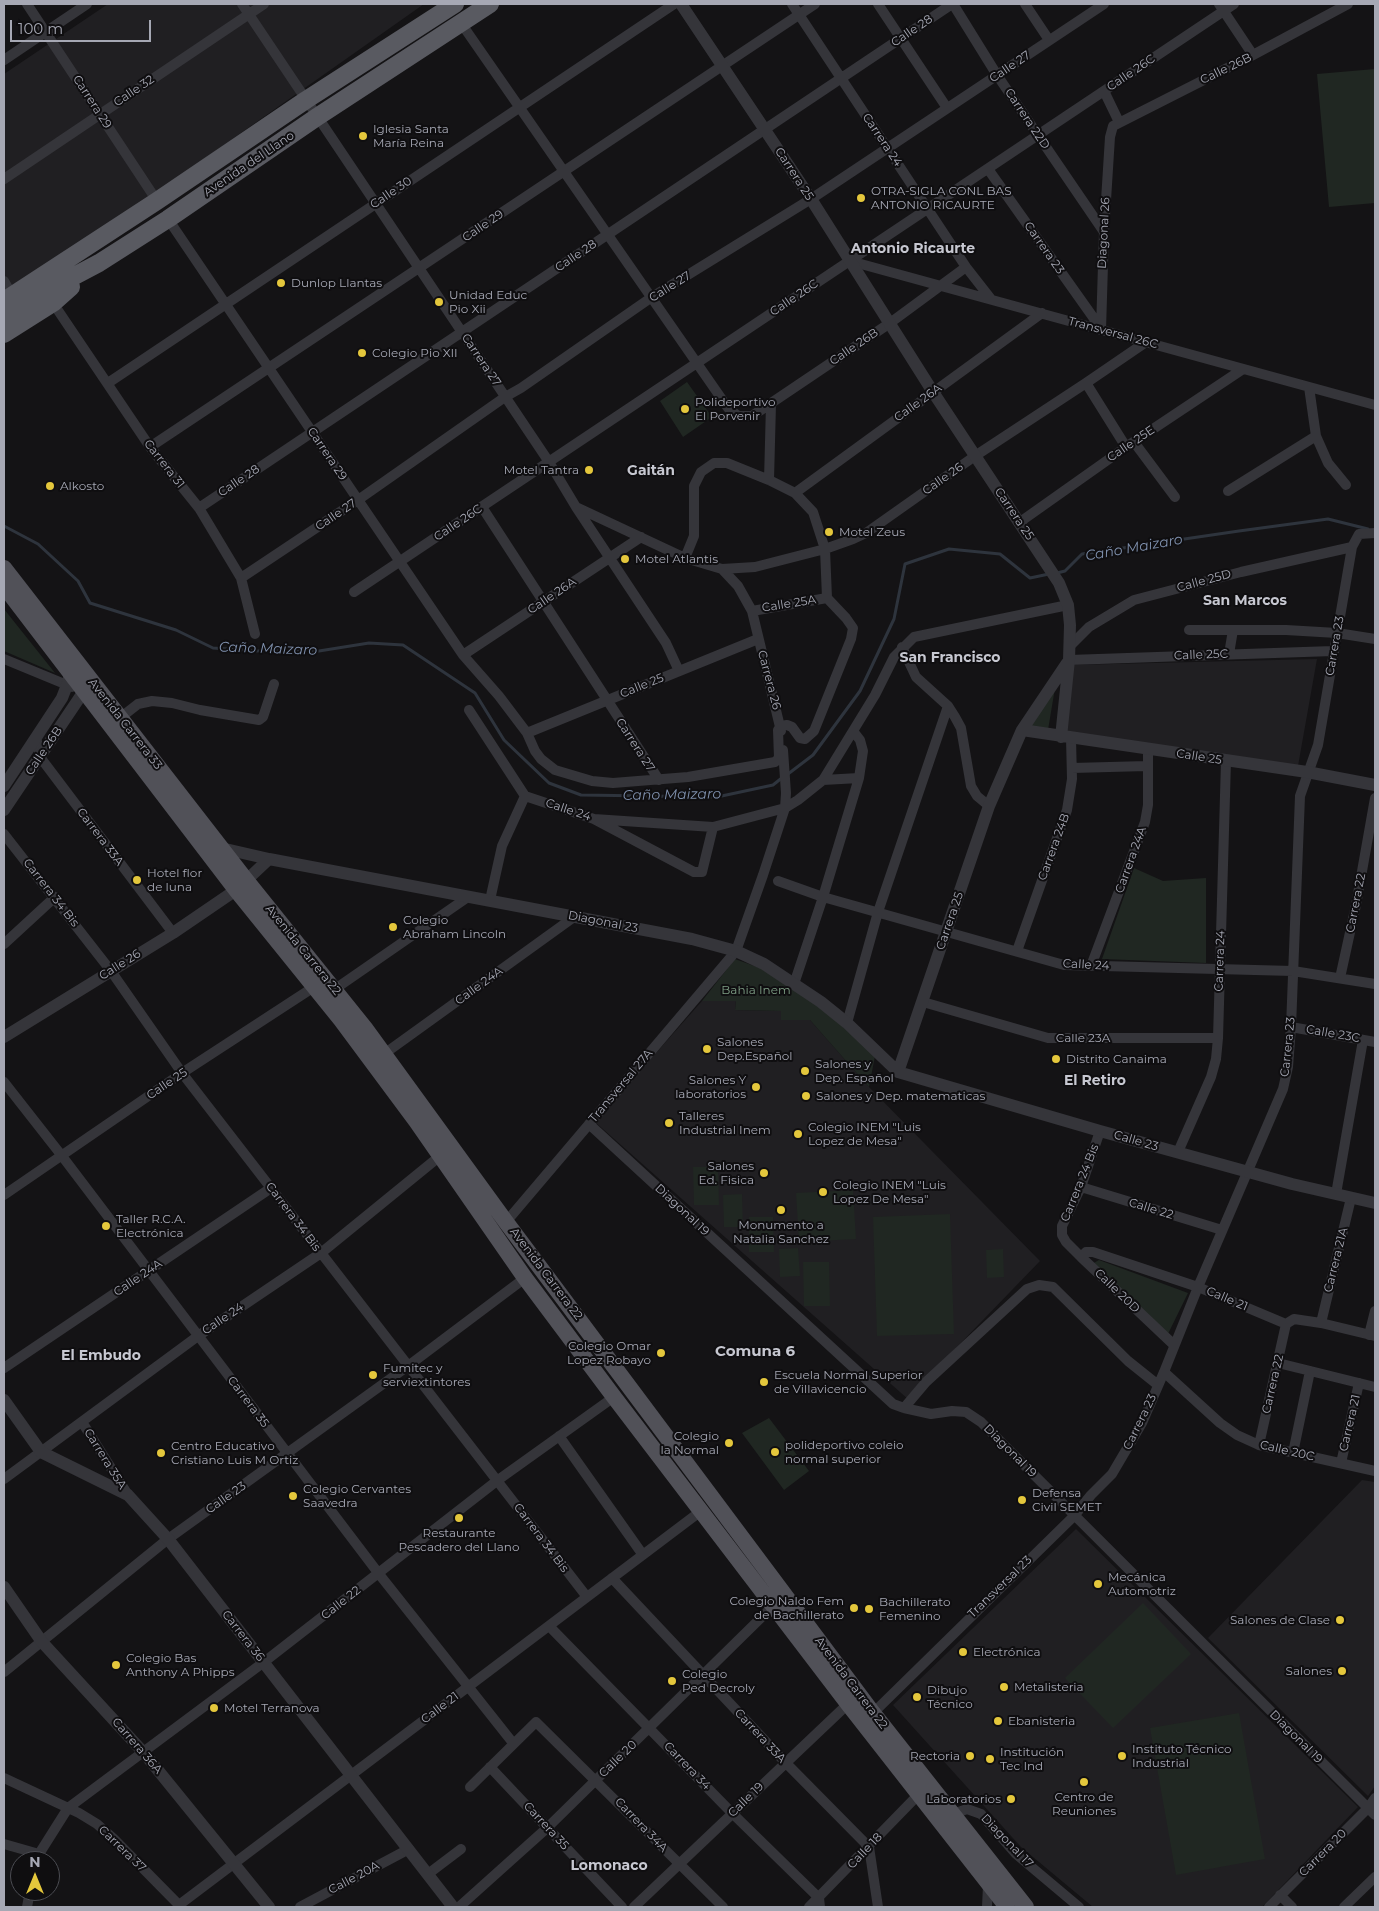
<!DOCTYPE html>
<html>
<head>
<meta charset="utf-8">
<style>
  body { margin:0 }
  #map { position:relative; width:1379px; height:1911px; overflow:hidden; background:#141315; font-family:Montserrat,sans-serif }
  canvas { display:block }
  .frame { position:absolute; inset:0; border:5px solid #a6a8b4; pointer-events:none }
  .north { position:absolute; left:10px; top:1851px; width:50px; height:50px; box-sizing:border-box; background:#0f0e10; border:1px solid #4b4c52; border-radius:50%; rotate:0deg; font-size:14px; font-weight:700; line-height:20px; text-align:center; color:#a6a8b4 }
  .north::after { content:''; display:block; margin:auto; width:18px; height:22px; background:#e4c73c; clip-path:polygon(50% 0,100% 100%,50% 72%,0 100%) }
  .scale { position:absolute; left:10px; top:20px; width:141px; height:22px; box-sizing:border-box; border:2px solid #a6a8b4; border-top:0; padding-left:6px; font-size:15px; line-height:18px; white-space:nowrap; color:#a6a8b4; -webkit-text-stroke:4px #0f0e10; paint-order:stroke }
</style>
</head>
<body>
<div id="map">
<canvas width="1379" height="1911"></canvas>
<div class="frame"></div>
<div class="north">N</div>
<div class="scale">100 m</div>
</div>
<script>
const ctx = document.querySelector('canvas').getContext('2d');
ctx.lineJoin = 'round';
function fillPath(path, color) { ctx.fillStyle = color; ctx.fill(path, 'evenodd'); }
const shape = rows => new Path2D(rows.map(r => 'M' + r).join(''));
function trace(path, color, width, dash) { ctx.strokeStyle = color; ctx.lineWidth = width; ctx.lineCap = dash ? 'butt' : 'round'; ctx.setLineDash(dash || []); ctx.stroke(path); }
function label(font, color, halo, rows, align = 'center') {
  ctx.font = font + ' Montserrat,sans-serif'; ctx.lineWidth = 4; ctx.setLineDash([]); ctx.textBaseline = 'middle'; ctx.strokeStyle = halo; ctx.fillStyle = color; for (const [text, x, y, turn = 0] of rows) {
    ctx.save(); ctx.translate(x, y); ctx.rotate((+turn || 0) * Math.PI / 180); ctx.textAlign = isNaN(turn) ? turn : align; if (halo) ctx.strokeText(text, 0, 0); ctx.fillText(text, 0, 0); ctx.restore();
  }
}
fillPath(shape([
  [108,4,424,4,4,300,4,74],
  [1317,659,1298,766,1064,731,1072,665],
  [702,1001,736,1001,735,1010,782,1011,781,1020,810,1020,869,1087,1040,1261,924,1381,909,1400,595,1122],
  [1362,1480,1375,1482,1375,1786,1368,1796,1208,1638],
  [1076,1529,1358,1807,1262,1907,1093,1907,1021,1847,893,1705]
]), '#201f22');
fillPath(shape([
  [1375,69,1375,203,1329,207,1317,74],
  [687,382,712,417,683,437,660,401],
  [4,609,55,673,4,651],
  [1056,682,1048,730,1028,727],
  [1134,868,1163,881,1206,878,1206,963,1102,959],
  [735,959,760,968,819,1005,875,1056,869,1087,810,1020,781,1020,781,1011,735,1010,736,1001,702,1001],
  [693,1167,718,1167,719,1205,694,1205],
  [853,1190,856,1239,799,1242,796,1193],
  [742,1194,743,1227,724,1227,723,1195],
  [950,1214,954,1334,877,1336,873,1217],
  [749,1217,773,1217,774,1252,749,1252],
  [798,1248,800,1276,780,1277,779,1249],
  [1003,1249,1004,1277,987,1278,986,1250],
  [1099,1260,1188,1293,1167,1336,1092,1264],
  [803,1262,829,1262,830,1306,804,1306],
  [769,1418,809,1471,784,1490,742,1433],
  [1143,1603,1191,1654,1113,1728,1065,1678],
  [1239,1713,1265,1859,1176,1875,1150,1728]
]), '#202722');
trace(shape([
  [4,526,38,544,78,581,90,603,176,630,213,648,258,651,319,651,369,643,403,645,475,693,504,740,549,783,581,795,717,797,773,785,783,777],
  [1057,573,1065,571,1082,554,1239,531,1328,519,1368,529],
  [788,774,813,755,860,691,894,619,905,564,949,549,1000,554,1030,578,1049,574]
]), '#2e343d', 3);
trace(shape([
  [27,4,157,201],
  [242,4,549,462,576,507,666,643,679,671],
  [792,4,966,267,991,299],
  [878,4,947,108],
  [953,4,997,75,1104,232],
  [1025,4,1049,40],
  [1219,4,1253,55],
  [461,23,728,408,738,416,752,416,890,323,966,267],
  [4,60,87,4],
  [1104,91,1119,122],
  [988,169,1100,327],
  [4,179,264,4],
  [168,219,463,655,499,696,527,733,535,751,541,759,555,770,592,781,613,783,688,777,775,762,779,758,778,730,781,726,787,725,792,727,800,738,805,739,814,731,851,639,853,628,846,618,827,598],
  [850,261,1375,405],
  [4,281,12,295],
  [53,303,150,447,199,508,241,578,255,634],
  [1101,330,1104,232,1110,137,1113,126,1253,55,1348,4],
  [108,383,674,4],
  [1086,383,1126,447],
  [1309,387,1316,436,1328,463,1346,485],
  [1134,442,1175,497],
  [150,447,815,4],
  [769,480,771,404],
  [1228,491,1316,436],
  [795,493,1042,313],
  [482,507,659,780],
  [576,507,685,558,722,569,738,586,752,611,781,731],
  [199,508,952,4],
  [1020,522,1126,447,1243,369],
  [685,558,694,536,694,486,701,472,714,463,727,463,769,480,795,493,813,512,825,549,827,598],
  [722,569,755,567,825,549,853,539,866,533,975,456,1086,383,1146,342],
  [241,578,358,500,505,397,521,388,652,297,811,199,1104,4],
  [354,592,1234,4],
  [752,611,827,598],
  [1189,630,1286,630,1337,633,1375,639],
  [1070,646,1089,627,1134,600,1241,572,1352,547],
  [902,647,916,677,948,706,955,717,961,728,971,786,977,796,989,806],
  [1229,654,1233,630],
  [463,655,641,537],
  [4,659,72,687],
  [1069,660,1333,651],
  [469,710,525,796,594,819,694,872,702,872,713,827],
  [120,718,138,704,152,701,172,703,200,710,259,720,263,717,274,684],
  [527,733,758,639],
  [36,737,40,757,173,933],
  [1072,768,1147,766],
  [823,780,859,778],
  [594,819,713,827,785,808,798,800,823,780,875,695,894,657,914,637,1068,605],
  [4,834,111,971,182,1073,587,1597],
  [778,881,823,897,1064,965,1293,971,1375,984],
  [490,900,502,846,525,796],
  [4,944,55,897],
  [1017,951,1067,810,1072,779,1071,738],
  [1091,966,1145,822,1148,805,1148,749],
  [1340,978,1356,905,1375,798],
  [794,984,823,897,859,778,863,751,860,740,853,731],
  [330,989,335,989,468,897],
  [923,1002,1048,1038,1218,1038],
  [847,1023,878,912,948,706],
  [1291,1027,1375,1042],
  [384,1054,574,917],
  [4,1082,62,1156,379,1574,513,1743],
  [589,1124,893,1404,904,1408,931,1414,952,1411,966,1412,981,1422,1375,1815],
  [1100,1131,1081,1187,1062,1226,1062,1235,1066,1242,1081,1257,1174,1345],
  [1178,1152,1211,1077,1216,1059,1218,1038,1226,761],
  [1081,1187,1222,1230],
  [1336,1194,1363,1040],
  [4,1195,182,1073,317,985],
  [506,1222,736,951,763,875,785,808,786,793,783,750],
  [1081,1257,1086,1252,1093,1252,1198,1287,1286,1324,1294,1319,1321,1323,1375,1336],
  [1321,1323,1351,1198],
  [1369,1335,1375,1311],
  [1278,1363,1375,1387],
  [4,1368,271,1188],
  [1164,1372,1220,1423,1237,1435,1259,1445,1375,1471],
  [904,1408,926,1382,1027,1289,1039,1285,1053,1287,1128,1361,1158,1385],
  [82,1422,128,1495],
  [559,1436,643,1555],
  [1259,1445,1286,1324],
  [1293,1453,1310,1371],
  [1341,1463,1359,1383],
  [4,1479,198,1336,321,1253,440,1156],
  [612,1578,785,1762,869,1847,878,1907],
  [549,1626,732,1813,819,1898,820,1907],
  [4,1672,168,1539,408,1366,525,1278],
  [869,1717,1074,1516,1091,1495,1112,1474,1142,1423,1164,1372,1198,1287,1283,1089,1288,1067,1291,1027,1300,796,1318,745,1352,547,1359,534,1375,533],
  [490,1767,622,1907],
  [4,1778,79,1813,97,1824,114,1839,179,1905,701,1511],
  [470,1787,536,1722,723,1907],
  [953,1814,967,1809,981,1814,1016,1854,1079,1907],
  [4,1844,39,1854],
  [37,1861,39,1854,68,1808,264,1662,498,1480,614,1397],
  [428,1874,461,1849],
  [1280,1895,1292,1907],
  [27,1907,30,1891],
  [300,1907,409,1849],
  [459,1907,547,1828,773,1606],
  [634,1907,851,1701],
  [809,1907,919,1794],
  [987,1907,988,1885],
  [1269,1907,1368,1808,1375,1798],
  [1344,1907,1375,1877]
]), '#35353a', 10);
trace(shape([
  [681,4,811,199,933,392,1059,583,1068,605,1070,625,1069,660,1061,737],
  [1022,730,1307,772,1375,785],
  [4,786,62,698,69,680,69,672],
  [4,810,84,691],
  [221,848,269,859,692,939,736,951,764,964,821,1002,847,1023,898,1072,1100,1131,1292,1184,1375,1203],
  [4,1037,173,933,236,890,269,859],
  [898,1072,989,806,1022,730,1067,663],
  [4,1400,41,1452,128,1495,168,1539,453,1907],
  [4,1587,42,1642,144,1753,269,1907]
]), '#35353a', 12);
trace(shape([
  [4,568,246,880,365,1028,506,1222,873,1713,1026,1907],
  [4,586,236,890,341,1020,416,1121,525,1278,614,1397,848,1704,1007,1907]
]), '#515158', 16);
trace(shape([
  [4,301,157,201,306,100,455,4],
  [4,319,63,282,99,263,168,219,317,117,490,4],
  [4,334,53,303,71,287]
]), '#595a61', 18);
for (const [x, y, r, color] of [
  [363,136,5,"#e4c73c"],
  [861,198,5,"#e4c73c"],
  [281,283,5,"#e4c73c"],
  [439,302,5,"#e4c73c"],
  [362,353,5,"#e4c73c"],
  [685,409,5,"#e4c73c"],
  [589,470,5,"#e4c73c"],
  [50,486,5,"#e4c73c"],
  [829,532,5,"#e4c73c"],
  [625,559,5,"#e4c73c"],
  [137,880,5,"#e4c73c"],
  [393,927,5,"#e4c73c"],
  [707,1049,5,"#e4c73c"],
  [1056,1059,5,"#e4c73c"],
  [805,1071,5,"#e4c73c"],
  [756,1087,5,"#e4c73c"],
  [806,1096,5,"#e4c73c"],
  [669,1123,5,"#e4c73c"],
  [798,1134,5,"#e4c73c"],
  [764,1173,5,"#e4c73c"],
  [823,1192,5,"#e4c73c"],
  [781,1210,5,"#e4c73c"],
  [106,1226,5,"#e4c73c"],
  [661,1353,5,"#e4c73c"],
  [373,1375,5,"#e4c73c"],
  [764,1382,5,"#e4c73c"],
  [729,1443,5,"#e4c73c"],
  [775,1452,5,"#e4c73c"],
  [161,1453,5,"#e4c73c"],
  [293,1496,5,"#e4c73c"],
  [1022,1500,5,"#e4c73c"],
  [459,1518,5,"#e4c73c"],
  [1098,1584,5,"#e4c73c"],
  [854,1608,5,"#e4c73c"],
  [869,1609,5,"#e4c73c"],
  [1340,1620,5,"#e4c73c"],
  [963,1652,5,"#e4c73c"],
  [116,1665,5,"#e4c73c"],
  [1342,1671,5,"#e4c73c"],
  [672,1681,5,"#e4c73c"],
  [1004,1687,5,"#e4c73c"],
  [917,1697,5,"#e4c73c"],
  [214,1708,5,"#e4c73c"],
  [998,1721,5,"#e4c73c"],
  [970,1756,5,"#e4c73c"],
  [1122,1756,5,"#e4c73c"],
  [990,1759,5,"#e4c73c"],
  [1084,1782,5,"#e4c73c"],
  [1011,1799,5,"#e4c73c"]
]) { const dot = new Path2D(); dot.arc(x, y, r, 0, 2 * Math.PI); ctx.fillStyle = color; ctx.fill(dot); trace(dot, '#0f0e10', 2); }
label('12px', '#a6a8b4', '#0f0e10', [
  ["Calle 28",912,31,-34],
  ["Calle 27",1010,67,-34],
  ["Calle 26B",1226,69,-26],
  ["Calle 26C",1131,73,-34],
  ["Calle 32",134,91,-34],
  ["Carrera 29",92,102,57],
  ["Carrera 22D",1027,119,56],
  ["Carrera 24",882,140,56],
  ["Avenida del Llano",249,164,-34],
  ["Carrera 25",794,174,57],
  ["Calle 30",391,193,-34],
  ["Calle 29",483,226,-34],
  ["Diagonal 26",1104,233,-87],
  ["Carrera 23",1044,248,55],
  ["Calle 28",576,256,-34],
  ["Calle 27",670,287,-32],
  ["Calle 26C",794,298,-34],
  ["Transversal 26C",1113,333,15],
  ["Calle 26B",854,347,-34],
  ["Carrera 27",481,360,56],
  ["Calle 26A",918,403,-36],
  ["Calle 25E",1131,444,-34],
  ["Carrera 29",327,454,56],
  ["Carrera 31",164,464,52],
  ["Calle 26",943,479,-35],
  ["Calle 28",239,481,-34],
  ["Carrera 25",1014,514,56],
  ["Calle 27",336,515,-34],
  ["Calle 26C",458,523,-34],
  ["Calle 25D",1204,581,-15],
  ["Calle 26A",552,596,-34],
  ["Calle 25A",789,604,-9],
  ["Carrera 23",1335,646,-80],
  ["Calle 25C",1201,655,-2],
  ["Carrera 26",769,680,75],
  ["Calle 25",642,686,-22],
  ["Avenida Carrera 33",125,724,52],
  ["Carrera 27",635,745,57],
  ["Calle 26B",44,751,-56],
  ["Calle 25",1199,757,9],
  ["Calle 24",568,810,18],
  ["Carrera 33A",100,837,53],
  ["Carrera 24B",1054,847,-70],
  ["Carrera 24A",1131,860,-70],
  ["Carrera 34 Bis",51,893,52],
  ["Carrera 22",1356,903,-79],
  ["Carrera 25",950,921,-71],
  ["Diagonal 23",603,922,11],
  ["Avenida Carrera 22",303,950,51],
  ["Carrera 24",1220,961,-88],
  ["Calle 26",120,965,-32],
  ["Calle 24",1086,965,3],
  ["Calle 24A",479,986,-36],
  ["Calle 23C",1333,1034,10],
  ["Calle 23A",1083,1038],
  ["Carrera 23",1288,1047,-84],
  ["Calle 25",167,1084,-34],
  ["Transversal 27A",621,1086,-50],
  ["Calle 23",1136,1141,16],
  ["Carrera 24 Bis",1080,1183,-68],
  ["Calle 22",1151,1209,17],
  ["Diagonal 19",682,1210,43],
  ["Carrera 34 Bis",293,1217,53],
  ["Carrera 21A",1336,1260,-76],
  ["Avenida Carrera 22",546,1274,53],
  ["Calle 24A",138,1278,-34],
  ["Calle 20D",1117,1291,44],
  ["Calle 21",1227,1299,23],
  ["Calle 24",223,1319,-34],
  ["Carrera 22",1273,1384,-77],
  ["Carrera 35",248,1402,53],
  ["Carrera 23",1140,1422,-64],
  ["Carrera 21",1350,1423,-77],
  ["Diagonal 19",1010,1451,45],
  ["Calle 20C",1287,1451,13],
  ["Carrera 35A",105,1459,58],
  ["Calle 23",226,1498,-35],
  ["Carrera 34 Bis",541,1538,53],
  ["Transversal 23",1000,1587,-44],
  ["Calle 22",341,1603,-38],
  ["Carrera 36",243,1636,52],
  ["Avenida Carrera 22",851,1683,53],
  ["Calle 21",440,1708,-37],
  ["Carrera 33A",760,1736,47],
  ["Diagonal 19",1296,1737,45],
  ["Carrera 36A",137,1746,49],
  ["Calle 20",618,1759,-44],
  ["Carrera 34",687,1766,46],
  ["Calle 19",746,1800,-44],
  ["Carrera 34A",641,1825,46],
  ["Carrera 35",546,1826,47],
  ["Diagonal 17",1007,1841,46],
  ["Carrera 37",122,1849,44],
  ["Calle 18",865,1851,-46],
  ["Carrera 20",1323,1853,-45],
  ["Calle 20A",354,1878,-28]
]);
label('12px', '#a6a8b4', '#0f0e10', [
  ["Iglesia Santa",373,129],
  ["María Reina",373,143],
  ["OTRA-SIGLA CONL BAS",871,191],
  ["ANTONIO RICAURTE",871,205],
  ["Dunlop Llantas",291,283],
  ["Unidad Educ",449,295],
  ["Pio Xii",449,309],
  ["Colegio Pio XII",372,353],
  ["Polideportivo",695,402],
  ["El Porvenir",695,416],
  ["Motel Tantra",579,470,"right"],
  ["Alkosto",60,486],
  ["Motel Zeus",839,532],
  ["Motel Atlantis",635,559],
  ["Hotel flor",147,873],
  ["de luna",147,887],
  ["Colegio",403,920],
  ["Abraham Lincoln",403,934],
  ["Salones",717,1042],
  ["Dep.Español",717,1056],
  ["Distrito Canaima",1066,1059],
  ["Salones y",815,1064],
  ["Dep. Español",815,1078],
  ["Salones Y",746,1080,"right"],
  ["laboratorios",746,1094,"right"],
  ["Salones y Dep. matematicas",816,1096],
  ["Talleres",679,1116],
  ["Industrial Inem",679,1130],
  ["Colegio INEM \"Luis",808,1127],
  ["Lopez de Mesa\"",808,1141],
  ["Salones",754,1166,"right"],
  ["Ed. Fisica",754,1180,"right"],
  ["Colegio INEM \"Luis",833,1185],
  ["Lopez De Mesa\"",833,1199],
  ["Taller R.C.A.",116,1219],
  ["Electrónica",116,1233],
  ["Monumento a",781,1225,"center"],
  ["Natalia Sanchez",781,1239,"center"],
  ["Colegio Omar",651,1346,"right"],
  ["Lopez Robayo",651,1360,"right"],
  ["Fumitec y",383,1368],
  ["serviextintores",383,1382],
  ["Escuela Normal Superior",774,1375],
  ["de Villavicencio",774,1389],
  ["Colegio",719,1436,"right"],
  ["la Normal",719,1450,"right"],
  ["polideportivo coleio",785,1445],
  ["normal superior",785,1459],
  ["Centro Educativo",171,1446],
  ["Cristiano Luis M Ortiz",171,1460],
  ["Colegio Cervantes",303,1489],
  ["Saavedra",303,1503],
  ["Defensa",1032,1493],
  ["Civil SEMET",1032,1507],
  ["Restaurante",459,1533,"center"],
  ["Pescadero del Llano",459,1547,"center"],
  ["Mecánica",1108,1577],
  ["Automotriz",1108,1591],
  ["Colegio Naldo Fem",844,1601,"right"],
  ["de Bachillerato",844,1615,"right"],
  ["Bachillerato",879,1602],
  ["Femenino",879,1616],
  ["Salones de Clase",1330,1620,"right"],
  ["Electrónica",973,1652],
  ["Colegio Bas",126,1658],
  ["Anthony A Phipps",126,1672],
  ["Salones",1332,1671,"right"],
  ["Colegio",682,1674],
  ["Ped Decroly",682,1688],
  ["Metalisteria",1014,1687],
  ["Dibujo",927,1690],
  ["Técnico",927,1704],
  ["Motel Terranova",224,1708],
  ["Ebanisteria",1008,1721],
  ["Instituto Técnico",1132,1749],
  ["Industrial",1132,1763],
  ["Institución",1000,1752],
  ["Tec Ind",1000,1766],
  ["Rectoria",960,1756,"right"],
  ["Centro de",1084,1797,"center"],
  ["Reuniones",1084,1811,"center"],
  ["Laboratorios",1001,1799,"right"]
], 'left');
label('12px', '#7e9e85', '#0f0e10', [
  ["Bahia Inem",756,990]
]);
label('bold 14px', '#c7c8d1', '#0f0e10', [
  ["Antonio Ricaurte",913,249],
  ["Gaitán",651,471],
  ["San Marcos",1245,601],
  ["San Francisco",950,658],
  ["El Retiro",1095,1081],
  ["El Embudo",101,1356],
  ["Lomonaco",609,1866]
]);
label('italic 14px', '#7f90ad', '#0f0e10', [
  ["Caño Maizaro",1134,548,-10],
  ["Caño Maizaro",268,649,2],
  ["Caño Maizaro",672,795,-1]
]);
label('bold 15px', '#c7c8d1', '#0f0e10', [
  ["Comuna 6",755,1352]
]);
</script>
</body>
</html>
